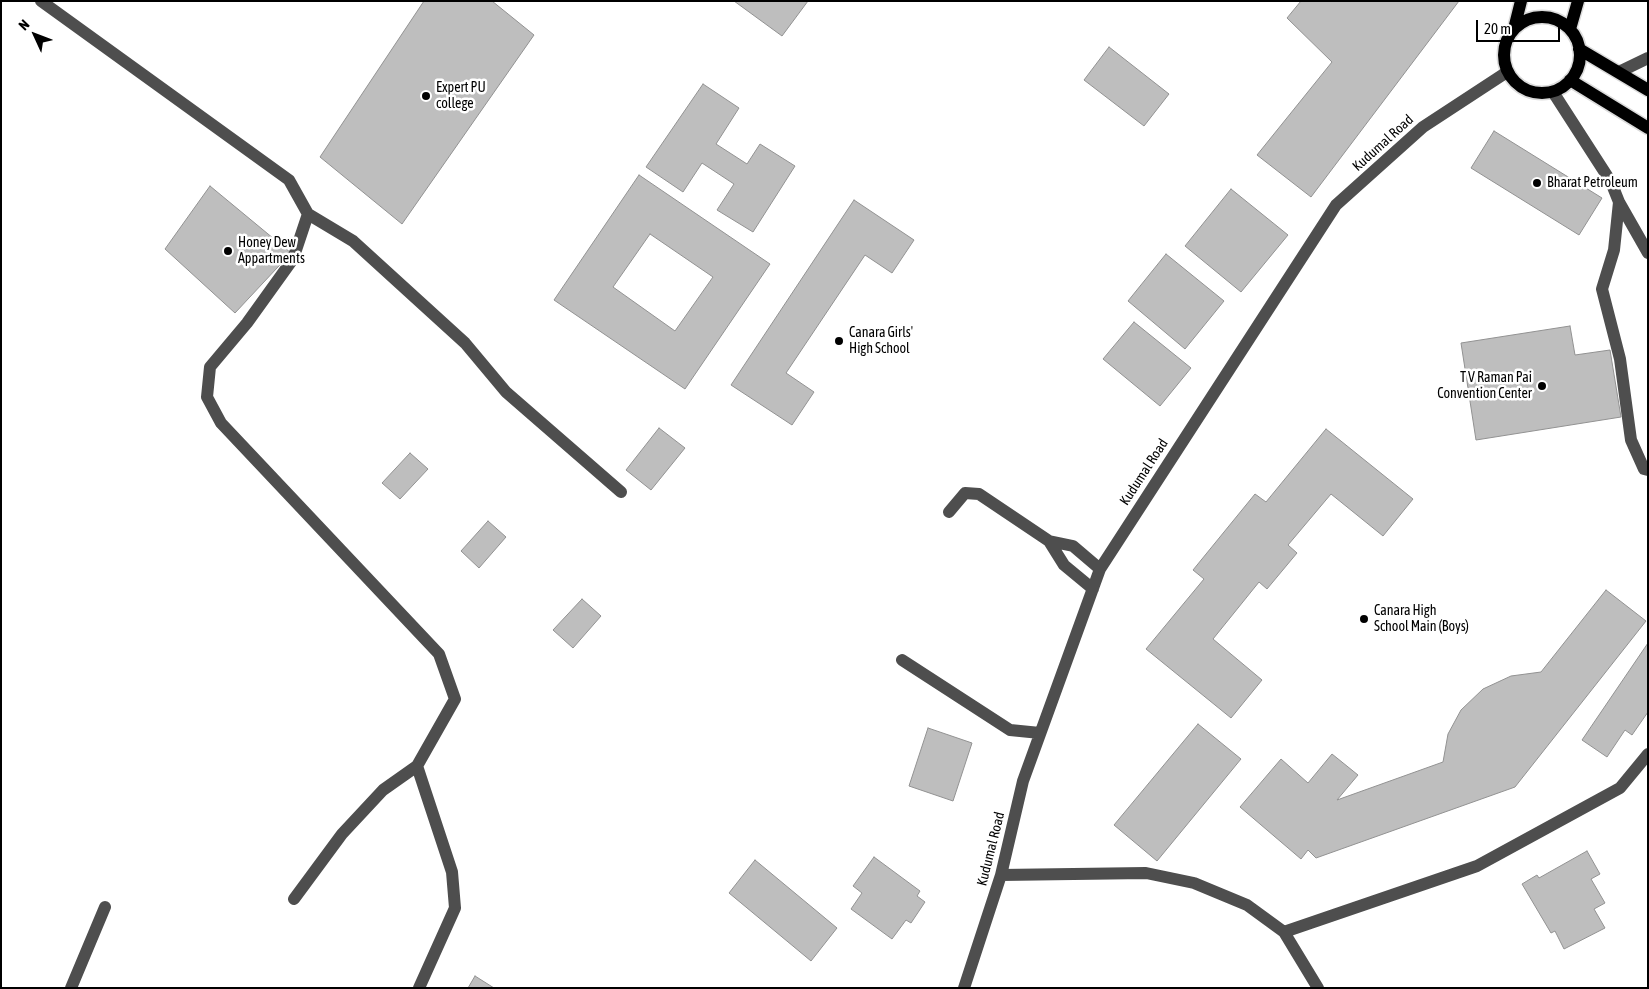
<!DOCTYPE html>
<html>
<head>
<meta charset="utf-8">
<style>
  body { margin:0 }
  #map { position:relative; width:1649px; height:989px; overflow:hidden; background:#fff; font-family:"Asap Condensed",sans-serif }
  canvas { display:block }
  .frame { position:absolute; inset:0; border:2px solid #000; pointer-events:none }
  .north { position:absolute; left:10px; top:10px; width:50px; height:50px; -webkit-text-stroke:4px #fff; paint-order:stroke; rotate:313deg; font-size:14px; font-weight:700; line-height:20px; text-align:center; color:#000 }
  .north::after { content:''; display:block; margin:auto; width:18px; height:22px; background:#000; clip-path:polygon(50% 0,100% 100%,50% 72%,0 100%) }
  .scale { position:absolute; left:1476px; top:20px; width:84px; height:22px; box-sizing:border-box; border:2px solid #000; border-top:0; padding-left:6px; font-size:15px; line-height:18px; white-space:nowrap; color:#000; -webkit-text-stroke:4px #fff; paint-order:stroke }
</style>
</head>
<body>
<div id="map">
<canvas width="1649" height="989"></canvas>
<div class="frame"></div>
<div class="north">N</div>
<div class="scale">20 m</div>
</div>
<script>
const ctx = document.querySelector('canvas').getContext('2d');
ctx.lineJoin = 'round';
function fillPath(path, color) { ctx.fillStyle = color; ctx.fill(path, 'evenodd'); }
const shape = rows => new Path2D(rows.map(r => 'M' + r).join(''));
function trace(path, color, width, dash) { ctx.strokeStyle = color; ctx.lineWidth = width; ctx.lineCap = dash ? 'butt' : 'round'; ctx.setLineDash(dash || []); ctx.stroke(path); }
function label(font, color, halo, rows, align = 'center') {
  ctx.font = font + ' "Asap Condensed",sans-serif'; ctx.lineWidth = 5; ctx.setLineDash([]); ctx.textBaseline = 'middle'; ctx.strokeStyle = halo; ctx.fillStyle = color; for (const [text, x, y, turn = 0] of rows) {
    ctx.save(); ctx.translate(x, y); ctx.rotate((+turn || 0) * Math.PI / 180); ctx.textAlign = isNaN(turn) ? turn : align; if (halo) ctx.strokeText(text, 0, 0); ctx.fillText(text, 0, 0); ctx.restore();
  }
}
const building = shape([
  [424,1,492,1,534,35,402,224,320,157,424,1],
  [734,1,808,1,782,36,734,1],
  [1301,1,1459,1,1311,197,1257,155,1332,62,1287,18,1301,1],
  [1109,47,1169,94,1144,126,1084,80,1109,47],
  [703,84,739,108,716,144,747,164,760,144,795,166,753,232,717,210,734,184,702,163,683,192,646,167,703,84],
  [1494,131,1602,198,1579,235,1471,168,1494,131],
  [639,175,770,264,685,389,554,300,639,175],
  [650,234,713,277,675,331,613,287,650,234],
  [210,186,291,253,235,313,165,249,210,186],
  [1231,189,1288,235,1241,292,1185,246,1231,189],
  [854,200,914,240,892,273,865,255,786,373,814,392,792,425,731,385,854,200],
  [1166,254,1224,301,1185,349,1128,301,1166,254],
  [1134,322,1191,368,1160,406,1103,359,1134,322],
  [1570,326,1575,355,1610,350,1621,417,1476,440,1461,343,1570,326],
  [659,428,685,448,651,490,626,470,659,428],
  [1326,429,1413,499,1383,536,1331,494,1288,545,1297,553,1267,589,1259,582,1213,639,1262,680,1231,718,1146,649,1204,579,1193,570,1255,494,1266,502,1326,429],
  [410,453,428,469,400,499,382,483,410,453],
  [488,521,506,537,479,568,461,551,488,521],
  [1606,590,1646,621,1515,787,1316,858,1308,850,1301,859,1240,807,1281,759,1308,783,1332,754,1358,775,1337,800,1443,762,1448,734,1461,710,1483,689,1511,676,1541,672,1606,590],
  [582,599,601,616,573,648,553,630,582,599],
  [1648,643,1648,712,1632,735,1625,730,1607,757,1582,740,1648,643],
  [1198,724,1241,759,1157,861,1114,825,1198,724],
  [928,728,972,743,953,801,909,786,928,728],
  [1587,851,1600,874,1591,879,1605,903,1594,909,1605,928,1564,949,1555,931,1551,933,1522,884,1537,875,1539,878,1587,851],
  [874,857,920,891,917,896,925,902,911,923,906,920,892,939,851,909,862,893,853,886,874,857],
  [755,860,837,928,811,961,729,893,755,860],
  [475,976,494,988,468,988,475,976]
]);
fillPath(building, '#bebebe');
trace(building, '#929292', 1);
const major = shape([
  '1504 55a38 38 0 1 1 76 0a38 38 0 1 1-76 0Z',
  [1514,29,1521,1],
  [1570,29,1578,1],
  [1579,49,1648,90],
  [1570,80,1648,128]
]);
trace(major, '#dbdbdb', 15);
trace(shape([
  [41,1,289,180,308,214,293,259,247,323,210,367,207,397,221,423,439,654,455,699,417,766,452,872,455,908,419,988],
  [1619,72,1648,58],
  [1553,92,1611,182,1619,202,1648,253],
  [1619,202,1614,250,1602,289,1620,359,1631,440,1644,469,1648,470],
  [308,214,353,241,465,343,506,392,621,492],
  [949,512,965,493,979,494,1049,541],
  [1093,589,1064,565,1049,541,1073,546,1100,569],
  [902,660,1010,730,1040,733],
  [1001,875,1146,873,1194,883,1247,905,1284,932,1477,866,1620,788,1648,754],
  [294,899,342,834,383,790,417,766],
  [1284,932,1318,988],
  [71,988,105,907],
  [964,988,1001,875,1023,781,1100,569,1336,205,1423,127,1507,72]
]), '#4e4e4e', 12);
trace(major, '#000', 12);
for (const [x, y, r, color] of [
  [426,96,5,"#000"],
  [1537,183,5,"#000"],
  [228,251,5,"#000"],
  [839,341,5,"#000"],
  [1542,386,5,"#000"],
  [1364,619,5,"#000"]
]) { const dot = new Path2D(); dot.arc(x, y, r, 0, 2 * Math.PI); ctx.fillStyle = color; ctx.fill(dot); trace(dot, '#fff', 2); }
label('14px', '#000', '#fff', [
  ["Expert PU",436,88],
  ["college",436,104],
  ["Bharat Petroleum",1547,183],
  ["Honey Dew",238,243],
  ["Appartments",238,259],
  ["Canara Girls'",849,333],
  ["High School",849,349],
  ["T V Raman Pai",1532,378,"right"],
  ["Convention Center",1532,394,"right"],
  ["Canara High",1374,611],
  ["School Main (Boys)",1374,627]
], 'left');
label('14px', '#000', '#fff', [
  ["Kudumal Road",1383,143,-42],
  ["Kudumal Road",1144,472,-57],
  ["Kudumal Road",991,849,-76]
]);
</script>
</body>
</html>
